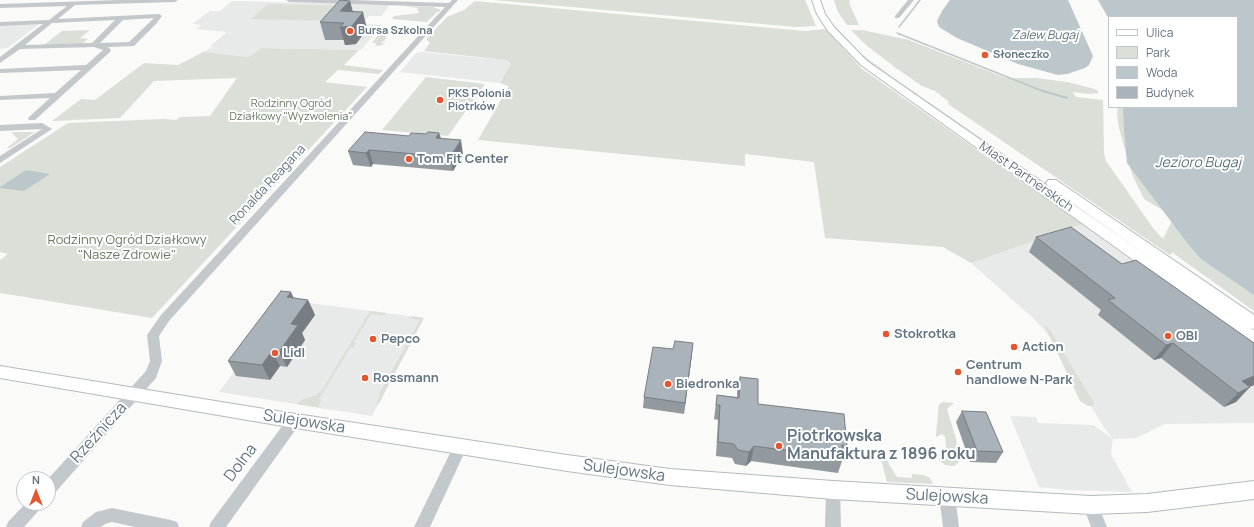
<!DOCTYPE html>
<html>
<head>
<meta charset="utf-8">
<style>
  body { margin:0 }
  #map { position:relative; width:1254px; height:527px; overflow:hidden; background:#fafaf8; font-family:Manrope,sans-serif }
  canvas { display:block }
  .legend { position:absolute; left:1108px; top:16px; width:130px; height:92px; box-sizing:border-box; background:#fff; border:1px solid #c1c8cd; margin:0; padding:5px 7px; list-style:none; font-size:12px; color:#657683 }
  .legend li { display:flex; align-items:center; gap:8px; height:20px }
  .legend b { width:20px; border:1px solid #c1c8cd }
  .north { position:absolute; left:16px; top:471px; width:40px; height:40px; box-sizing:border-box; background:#fff; border:1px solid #c1c8cd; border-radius:50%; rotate:0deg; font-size:11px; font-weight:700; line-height:16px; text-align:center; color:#657683 }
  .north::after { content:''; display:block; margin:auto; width:14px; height:18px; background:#e4572e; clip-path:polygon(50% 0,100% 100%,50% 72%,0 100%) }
</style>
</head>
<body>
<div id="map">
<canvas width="1254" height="527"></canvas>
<ul class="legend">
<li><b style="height:5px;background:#fff"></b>Ulica</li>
<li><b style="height:11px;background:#dadfd7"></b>Park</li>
<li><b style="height:11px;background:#bbc7cb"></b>Woda</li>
<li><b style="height:11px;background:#aab3b9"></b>Budynek</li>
</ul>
<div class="north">N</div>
</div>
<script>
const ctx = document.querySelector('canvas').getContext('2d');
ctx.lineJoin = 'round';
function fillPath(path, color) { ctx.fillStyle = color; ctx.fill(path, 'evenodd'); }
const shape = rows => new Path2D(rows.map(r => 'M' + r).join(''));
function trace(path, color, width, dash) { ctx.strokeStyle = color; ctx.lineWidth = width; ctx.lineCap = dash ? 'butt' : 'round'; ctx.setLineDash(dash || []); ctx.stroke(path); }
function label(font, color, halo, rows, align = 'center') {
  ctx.font = font + ' Manrope,sans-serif'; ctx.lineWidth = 4; ctx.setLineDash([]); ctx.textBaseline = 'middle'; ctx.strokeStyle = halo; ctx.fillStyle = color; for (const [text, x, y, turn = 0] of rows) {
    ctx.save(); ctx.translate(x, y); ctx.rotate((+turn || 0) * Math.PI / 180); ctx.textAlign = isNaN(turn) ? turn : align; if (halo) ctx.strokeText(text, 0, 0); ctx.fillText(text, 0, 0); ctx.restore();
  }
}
fillPath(shape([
  [232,1,390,5,381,16,369,16,362,24,382,25,361,50,261,48,249,57,203,52,212,47,210,46,227,32,196,29,202,25,192,24,210,11,220,11],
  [39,24,8,48,0,49,0,27,2,25],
  [423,52,505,60,511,65,500,83,400,72,416,53],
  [1082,224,1254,350,1254,423,1165,424,1136,438,1113,439,1111,454,1132,492,1067,490,1039,487,1010,416,1036,417,1038,423,1093,425,1112,438,1103,426,1051,339,1045,331,1034,319,971,263],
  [287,300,424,318,372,416,219,392]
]), '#e8e9e9');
fillPath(shape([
  [493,0,805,0,816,26,796,27],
  [834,0,850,0,849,3,859,25,847,25,838,12],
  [1254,0,1254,311,1184,261,1172,252,1172,254,1170,255,948,104,949,102,935,91,922,86,896,68,866,45,851,30,862,30,909,40,1006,78,1036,78,1067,82,1095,89,1098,91,1098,93,1088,94,1073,92,1076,97,1103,100,1104,153,1106,161,1153,228,1163,239,1174,217,1144,199,1132,174,1119,128,1117,114,1118,107,1237,107,1237,17],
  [475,1,805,31,825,29,861,68,1082,224,971,263,943,247,825,238,814,162,745,154,745,166,478,140,509,86,500,83,511,64,505,60,424,51,430,43,426,39,447,17,464,10],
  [268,4,347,6,333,21,251,19],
  [403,6,433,7,441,10,439,12,437,12,427,22,392,19,394,16,419,13,417,8],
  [90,30,80,38,88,39,82,44,44,45,62,31],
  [382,30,389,32,391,34,386,36,385,41,381,42,384,44,383,45,377,46,375,43,372,43],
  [835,30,838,30,860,53,891,76,1254,327,1254,334,871,65],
  [261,48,359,50,344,65,383,70,379,74,338,70,325,82,367,87,152,318,0,293,0,260,8,254,0,252,0,167,68,123,163,119,176,120,180,117,210,116,237,78,154,81,120,118,52,121,81,99,95,100,144,63,178,65,203,52,249,57],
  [426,77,485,84,448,136,382,130],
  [11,132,35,132,10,148,7,148,18,139],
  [370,311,386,313,385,315,371,314,354,342,356,343,353,348,350,348,319,399,322,400,318,407,339,411,297,404,301,400,317,395,322,390],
  [412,316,424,318,378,405,376,405,380,395,379,394,420,320,411,319],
  [1043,322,1051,332,1094,403,1093,406,1088,406,1080,401],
  [943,402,954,403,947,409,957,442,955,450,954,450,959,462,954,466,945,465,939,460,947,455,945,437,942,434,936,437,936,434,939,404],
  [879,451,881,451,897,477,912,478,912,474,924,475,930,478,933,484,887,482]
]), '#dadfd7');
fillPath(shape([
  [950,0,1068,0,1093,56,1089,65,1085,68,1067,74,1058,75,1018,64,957,38,939,27,937,21,942,11],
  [1098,0,1254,0,1254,295,1201,259,1188,244,1127,163,1124,129,1123,107,1237,107,1237,17,1109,17,1109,19],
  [26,170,50,174,24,191,0,188,0,187]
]), '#bbc7cb');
trace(shape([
  [899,27,920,0],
  [897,33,1045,92]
]), '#bbc7cb', 1.5);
trace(shape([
  [1043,91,1067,98]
]), '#bbc7cb', 2);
const major = shape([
  [812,0,820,0,825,14,834,27,867,61,1155,261,1048,186,1046,183,1048,180,1056,180,1254,315,1254,329,1250,328,1254,330,1254,344,1248,342,861,65,828,31,817,14,812,0],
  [0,366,283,412,567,455,670,469,833,481,1091,496,1147,494,1254,481,1254,499,1147,512,1091,514,833,499,670,485,567,471,283,426,0,378,0,366]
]);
trace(major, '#b5babe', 2);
fillPath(shape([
  [119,0,178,0,175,2,75,5,58,19,159,14,162,16,156,24,134,46,108,47,111,50,110,52,35,120,29,120,28,118,50,98,0,100,0,96,55,93,81,70,0,73,0,69,86,65,103,50,94,47,20,49,0,63,0,57,43,24,0,26,0,22,49,20,67,6,0,8,0,4,119,0],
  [154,18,129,42,100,43,123,20,154,18],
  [115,20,92,43,25,45,52,23,115,20],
  [286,0,351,0,449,3,452,0,458,0,169,321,159,336,162,361,156,378,53,495,48,497,48,479,146,371,150,361,147,335,161,315,445,7,289,2,286,0],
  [908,0,914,0,899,18,895,18,895,16,908,0],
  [42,123,52,129,0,163,0,156,42,129,0,131,0,125,42,123],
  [294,415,299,417,301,421,299,425,226,527,209,527,211,522,289,417,294,415],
  [460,441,465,443,467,447,430,527,414,527,455,443,460,441],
  [833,483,838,485,840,490,841,527,825,527,826,490,828,485,833,483],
  [947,489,952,491,955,496,959,527,943,527,939,496,942,491,947,489],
  [1091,498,1096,500,1107,527,1091,527,1083,505,1086,500,1091,498],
  [26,503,44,503,41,508,24,527,6,527,8,522,26,503],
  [112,508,171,520,177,522,179,527,135,527,112,522,105,524,101,527,81,527,83,522,96,512,112,508]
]), '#c3c8cc');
fillPath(major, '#fff');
fillPath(shape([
  [350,1,353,12,367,29,356,44,345,45,344,40,325,40,320,22],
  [439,133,441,138,463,154,453,171,373,164,371,167,353,165,348,151,409,136],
  [1036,237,1122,264,1254,343,1254,385,1249,387,1236,402,1224,407,1161,358,1154,360,1098,315,1101,310,1029,252],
  [294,298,308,300,315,315,302,333,305,340,287,367,280,366,270,380,236,376,228,361],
  [692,354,684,414,643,408,644,397],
  [740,377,758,404,847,446,843,456,843,458,838,473,751,461,746,466,735,464,732,458,716,456,718,420,714,419,717,395,737,397,737,392],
  [962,411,1003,452,996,463,970,462,956,422]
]), '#929a9f');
fillPath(shape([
  [350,1,354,18,363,12,367,29,356,44,345,45,340,27,345,27,340,11],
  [439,133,442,146,436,138],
  [461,140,463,154,453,171,450,157],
  [369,150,373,164,371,167,366,153],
  [291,292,298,307,287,297],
  [308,300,315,315,302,333,305,340,287,367,279,352,291,324],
  [693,343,692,354,684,414,685,403],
  [1173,343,1161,358,1154,360,1166,345],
  [272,351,280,366,270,380,262,365],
  [1254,376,1254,385,1237,392,1242,381],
  [1250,387,1236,402,1224,407,1238,393],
  [754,446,751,461,746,466,749,452]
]), '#777d82');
const building = shape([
  [340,0,350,1,340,11,363,12,352,26,340,27,344,23,320,22,340,0],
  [365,132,409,136,411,133,426,134,428,132,439,133,436,138,461,140,450,157,369,150,366,153,348,151,365,132],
  [1071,227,1122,264,1136,260,1254,343,1254,376,1242,381,1250,387,1238,393,1173,343,1166,345,1108,300,1115,298,1036,237,1071,227],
  [281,291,291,292,287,297,308,300,291,324,298,325,279,352,272,351,262,365,228,361,281,291],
  [675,341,693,343,685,403,644,397,653,347,673,349,675,341],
  [740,377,758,379,758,404,844,414,847,446,842,445,843,458,754,446,749,452,738,450,734,444,718,442,720,405,716,405,717,395,739,398,740,377],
  [962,411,986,412,1003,452,977,451,962,411]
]);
fillPath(building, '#aab3b9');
trace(building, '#777d82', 1);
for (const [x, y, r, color] of [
  [350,31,4,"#e4572e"],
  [985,55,4,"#e4572e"],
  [440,100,4,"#e4572e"],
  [409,159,4,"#e4572e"],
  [886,334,4,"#e4572e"],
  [1168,336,4,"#e4572e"],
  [373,339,4,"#e4572e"],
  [1014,347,4,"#e4572e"],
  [275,353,4,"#e4572e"],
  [958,372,4,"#e4572e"],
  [365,378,4,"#e4572e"],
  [668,384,4,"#e4572e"],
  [779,446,4,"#e4572e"]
]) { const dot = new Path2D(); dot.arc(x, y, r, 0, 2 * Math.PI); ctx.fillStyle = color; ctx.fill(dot); trace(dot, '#fff', 1.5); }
label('bold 11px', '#657683', '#fff', [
  ["Bursa Szkolna",358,31],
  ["Słoneczko",993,55],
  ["PKS Polonia",448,94],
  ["Piotrków",448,107]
], 'left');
label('11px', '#687a64', '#fff', [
  ["Rodzinny Ogród",291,104],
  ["Działkowy \"Wyzwolenia\"",291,117]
]);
label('italic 12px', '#60757c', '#fff', [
  ["Zalew Bugaj",1045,36]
]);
label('bold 13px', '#657683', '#fff', [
  ["Tom Fit Center",417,159],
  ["Stokrotka",894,334],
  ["OBI",1176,336],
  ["Pepco",381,339],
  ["Action",1022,347],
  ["Lidl",283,353],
  ["Centrum",966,365],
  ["handlowe N-Park",966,380],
  ["Rossmann",373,378],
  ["Biedronka",676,384]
], 'left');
label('13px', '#657683', '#fff', [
  ["Miast Partnerskich",1026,177,35],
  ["Ronalda Reagana",268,185,-47]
]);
label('13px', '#687a64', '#fff', [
  ["Rodzinny Ogród Działkowy",127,240],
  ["\"Nasze Zdrowie\"",127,255]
]);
label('italic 14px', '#60757c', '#fff', [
  ["Jezioro Bugaj",1198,163]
]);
label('16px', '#657683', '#fff', [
  ["Sulejowska",304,422,9],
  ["Rzeźnicza",99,433,-48],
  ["Dolna",241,463,-53],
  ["Sulejowska",624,471,8],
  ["Sulejowska",947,497,3]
]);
label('bold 16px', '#657683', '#fff', [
  ["Piotrkowska",787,437],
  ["Manufaktura z 1896 roku",787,455]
], 'left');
</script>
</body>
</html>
